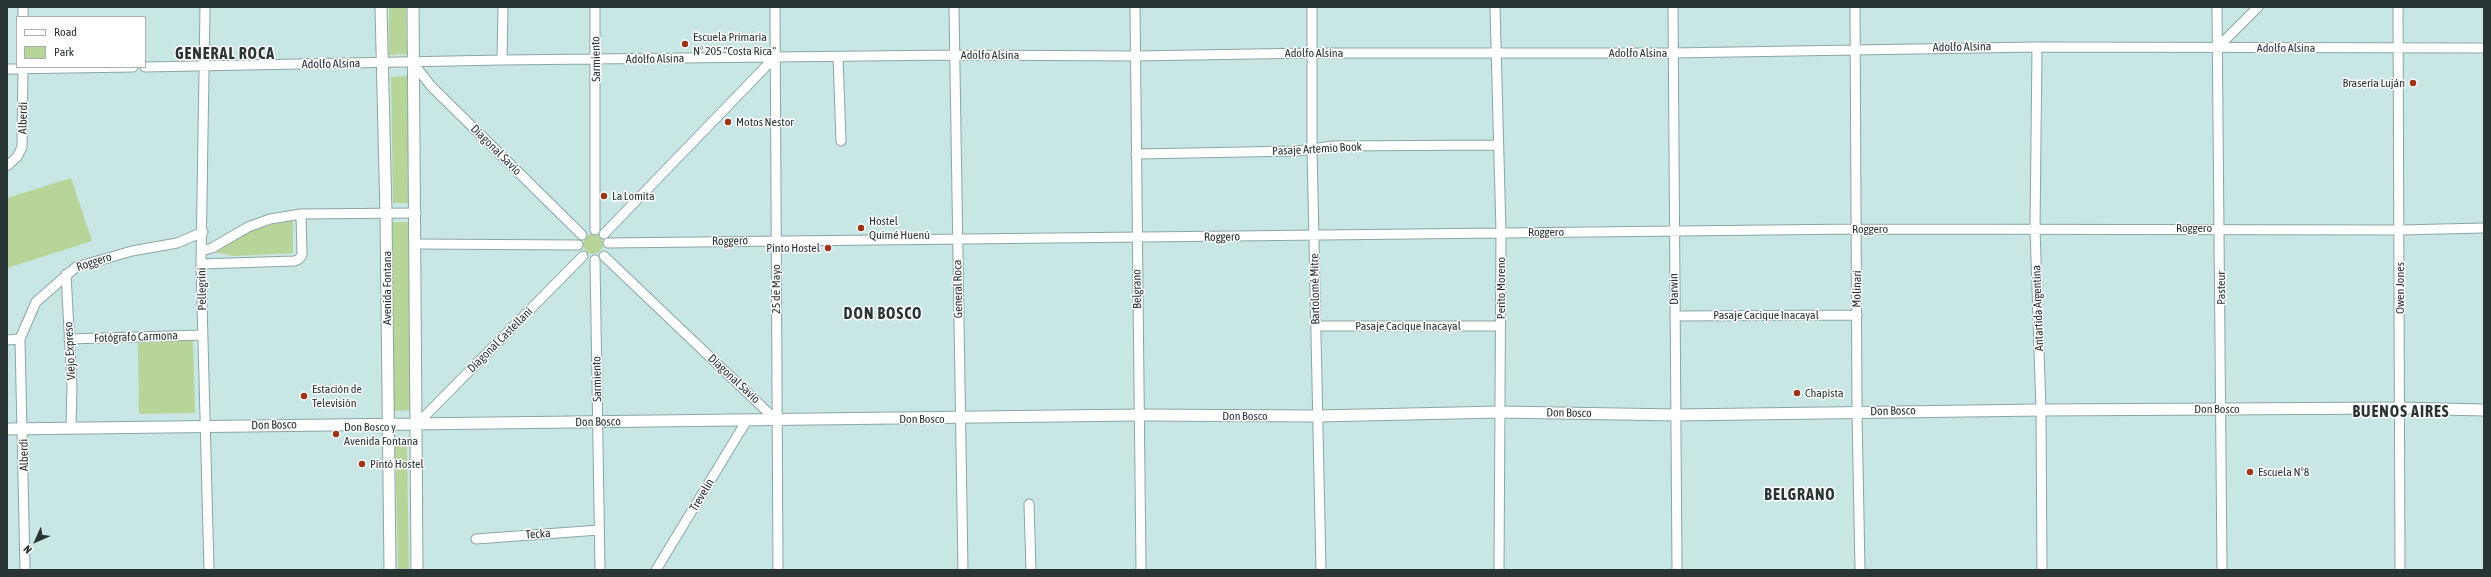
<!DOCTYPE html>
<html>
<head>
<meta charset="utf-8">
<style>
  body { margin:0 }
  #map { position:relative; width:2491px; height:577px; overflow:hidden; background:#c8e6e4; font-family:"Asap Condensed",sans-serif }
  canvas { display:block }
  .frame { position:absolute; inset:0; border:8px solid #293434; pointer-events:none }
  .legend { position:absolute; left:16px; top:16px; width:130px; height:52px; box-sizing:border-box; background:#fff; border:1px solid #a9aeae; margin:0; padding:5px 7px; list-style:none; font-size:12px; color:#293434 }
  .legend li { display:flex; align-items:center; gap:8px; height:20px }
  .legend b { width:20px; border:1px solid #a9aeae }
  .north { position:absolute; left:16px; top:521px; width:40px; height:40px; -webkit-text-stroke:3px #fff; paint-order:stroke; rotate:225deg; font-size:11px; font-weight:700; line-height:16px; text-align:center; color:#293434 }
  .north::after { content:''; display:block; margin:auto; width:14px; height:18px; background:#293434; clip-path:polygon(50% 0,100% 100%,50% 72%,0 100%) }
</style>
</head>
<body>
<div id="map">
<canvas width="2491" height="577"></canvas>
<div class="frame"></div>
<ul class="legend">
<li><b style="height:5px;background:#fff"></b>Road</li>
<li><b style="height:11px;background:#b7d598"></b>Park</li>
</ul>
<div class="north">N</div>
</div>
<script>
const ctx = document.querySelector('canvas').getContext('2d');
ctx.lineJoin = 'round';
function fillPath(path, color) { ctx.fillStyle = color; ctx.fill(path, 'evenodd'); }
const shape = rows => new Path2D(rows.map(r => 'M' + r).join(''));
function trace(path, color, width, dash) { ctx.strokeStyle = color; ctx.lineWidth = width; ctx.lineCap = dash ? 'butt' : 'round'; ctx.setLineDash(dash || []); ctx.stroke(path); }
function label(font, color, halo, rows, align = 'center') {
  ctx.font = font + ' "Asap Condensed",sans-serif'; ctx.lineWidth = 3; ctx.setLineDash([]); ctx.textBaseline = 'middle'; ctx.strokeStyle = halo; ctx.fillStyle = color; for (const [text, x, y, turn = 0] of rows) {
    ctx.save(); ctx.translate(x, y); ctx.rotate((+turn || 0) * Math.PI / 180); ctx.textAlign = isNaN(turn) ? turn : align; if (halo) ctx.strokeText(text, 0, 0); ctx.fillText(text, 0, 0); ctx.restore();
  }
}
fillPath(shape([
  [389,7,406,7,407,54,389,55],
  [408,76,410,203,393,203,391,77],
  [71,178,92,241,7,268,7,198],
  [293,220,293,253,234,256,214,252,256,228],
  [392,222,409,222,411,410,394,411],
  '583 244a10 10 0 1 1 20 0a10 10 0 1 1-20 0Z',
  [193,340,195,413,139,414,138,341],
  [395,443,407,443,409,570,398,570]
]), '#b7d598');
const minor = shape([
  [23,7,23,17],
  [205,7,201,264,209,570],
  [595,7,595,230],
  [775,7,778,570],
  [954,7,963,570],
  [1135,7,1141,570],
  [1312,7,1312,148,1321,570],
  [1495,7,1501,232,1499,570],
  [1673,7,1677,570],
  [1855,7,1857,412,1860,570],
  [2217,7,2222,570],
  [2398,7,2400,570],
  [2037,47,2035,229,2041,410,2042,570],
  [2218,47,2258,7],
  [838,57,841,141],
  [502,60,503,7],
  [413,63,431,86,582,235],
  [145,67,502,60,955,55,1136,56,1312,53,1673,53,2037,47,2484,48],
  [7,69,133,67],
  [1136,154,1297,151,1333,146,1498,145],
  [7,166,17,157,22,147,23,67],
  [604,234,775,57],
  [608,243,1858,229,2400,230,2484,228],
  [415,244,578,245],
  [202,251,212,248,248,227,270,219,301,214,416,213],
  [604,256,776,420],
  [595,260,600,570],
  [201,264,295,261,299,259,302,255,301,214],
  [66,274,72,386,71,427],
  [1675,316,1857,315],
  [1316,326,1500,326],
  [69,339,202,335],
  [7,340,20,339],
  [416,425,583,256],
  [1029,504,1031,570],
  [476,539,599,530],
  [25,570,20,339,36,302,76,267,132,251,177,243,203,232],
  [656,570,747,420]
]);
const tertiary = shape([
  [381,7,386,214,390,570],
  [413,7,417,570],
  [7,429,1139,415,1318,416,1500,412,1677,415,2041,410,2399,408,2484,410]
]);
trace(minor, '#8aa6a4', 11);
trace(tertiary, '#8aa6a4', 13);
trace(minor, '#fff', 9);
trace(tertiary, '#fff', 11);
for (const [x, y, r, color] of [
  [685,44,4,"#9d341a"],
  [2413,83,4,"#9d341a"],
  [728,122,4,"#9d341a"],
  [604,196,4,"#9d341a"],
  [861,228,4,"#9d341a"],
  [828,248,4,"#9d341a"],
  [1797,393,4,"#9d341a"],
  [304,396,4,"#9d341a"],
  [336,434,4,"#9d341a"],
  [362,464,4,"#9d341a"],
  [2250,472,4,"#9d341a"]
]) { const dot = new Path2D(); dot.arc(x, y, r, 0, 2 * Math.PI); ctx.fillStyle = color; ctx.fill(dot); trace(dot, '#fff', 1.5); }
label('12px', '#293434', '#fff', [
  ["Escuela Primaria",693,37],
  ["Nº 205 \"Costa Rica\"",693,51],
  ["Brasería Luján",2405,83,"right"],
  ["Motos Nestor",736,122],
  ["La Lomita",612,196],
  ["Hostel",869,221],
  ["Quimé Huenú",869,235],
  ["Pinto Hostel",820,248,"right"],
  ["Estación de",312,389],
  ["Televisión",312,403],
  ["Chapista",1805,393],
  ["Don Bosco y",344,427],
  ["Avenida Fontana",344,441],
  ["Pintó Hostel",370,464],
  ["Escuela N°8",2258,472]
], 'left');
label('12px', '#293434', '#fff', [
  ["Adolfo Alsina",1962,47,-1],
  ["Adolfo Alsina",2286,48],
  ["Adolfo Alsina",1314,53],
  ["Adolfo Alsina",1638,53],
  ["Adolfo Alsina",990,55],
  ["Sarmiento",596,59,-91],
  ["Adolfo Alsina",655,59,-1],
  ["Adolfo Alsina",331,64,-1],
  ["Alberdi",23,118,-89],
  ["Pasaje Artemio Book",1317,149,-3],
  ["Diagonal Savio",496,150,45],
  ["Roggero",2194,228],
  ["Roggero",1870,229],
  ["Roggero",1546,232],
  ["Roggero",1222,237,-1],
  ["Roggero",730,241,-1],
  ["Roggero",94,262,-18],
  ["Avenida Fontana",387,288,-90],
  ["Perito Moreno",1501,288,-90],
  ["Pasteur",2221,288,-90],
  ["Owen Jones",2400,288,-90],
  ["Pellegrini",202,289,-91],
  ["25 de Mayo",776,289,-90],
  ["General Roca",958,289,-91],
  ["Belgrano",1137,289,-91],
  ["Bartolomé Mitre",1315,289,-91],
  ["Darwin",1674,289,-91],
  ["Molinari",1857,289,-89],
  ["Antartida Argentina",2038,308,-92],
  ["Pasaje Cacique Inacayal",1766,315],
  ["Pasaje Cacique Inacayal",1408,326],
  ["Fotógrafo Carmona",136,337,-2],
  ["Diagonal Castellani",500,340,-45],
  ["Viejo Expreso",70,351,-93],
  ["Sarmiento",597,379,-91],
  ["Diagonal Savio",734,379,43],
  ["Don Bosco",2217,409],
  ["Don Bosco",1893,411,-1],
  ["Don Bosco",1569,413,1],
  ["Don Bosco",1245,416],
  ["Don Bosco",922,419],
  ["Don Bosco",598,422,-1],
  ["Don Bosco",274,425,-1],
  ["Alberdi",24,455,-91],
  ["Trevelin",702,495,-59],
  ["Tecka",538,534,-4]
]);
ctx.letterSpacing = '1px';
label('bold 16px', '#293434', '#fff', [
  ["GENERAL ROCA",225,54],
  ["DON BOSCO",883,314],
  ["BUENOS AIRES",2401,412],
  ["BELGRANO",1800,495]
]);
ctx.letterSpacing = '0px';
</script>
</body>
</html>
